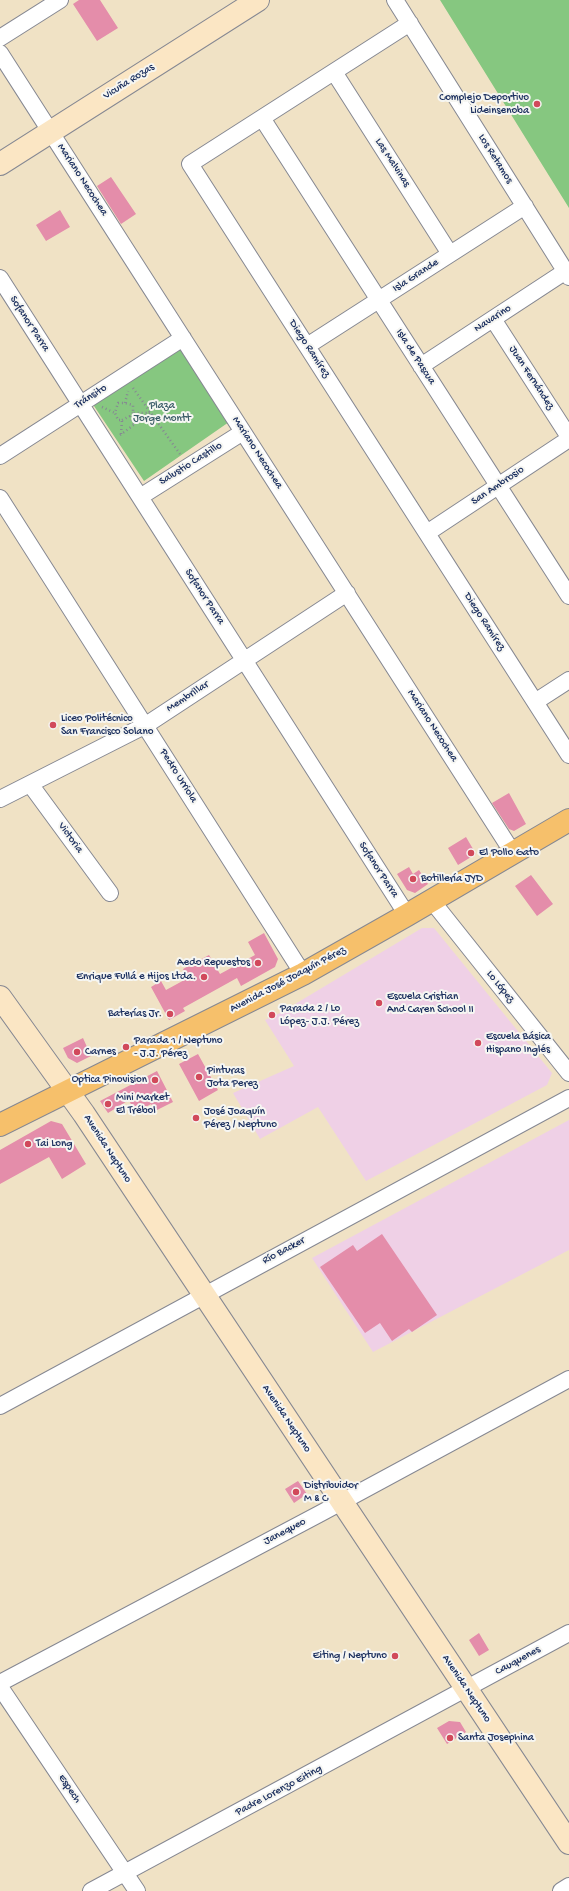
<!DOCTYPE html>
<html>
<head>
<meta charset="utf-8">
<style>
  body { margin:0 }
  canvas { display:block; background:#f0e2c5 }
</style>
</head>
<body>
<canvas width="569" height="1891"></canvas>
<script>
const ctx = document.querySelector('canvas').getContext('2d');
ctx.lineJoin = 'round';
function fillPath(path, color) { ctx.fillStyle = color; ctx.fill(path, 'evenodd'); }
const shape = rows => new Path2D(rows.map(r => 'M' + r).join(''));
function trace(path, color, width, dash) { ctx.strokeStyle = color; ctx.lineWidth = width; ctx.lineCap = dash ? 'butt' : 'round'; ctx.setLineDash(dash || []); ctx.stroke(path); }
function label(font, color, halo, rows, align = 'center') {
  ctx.font = font + ' "Gochi Hand",sans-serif'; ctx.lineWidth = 4; ctx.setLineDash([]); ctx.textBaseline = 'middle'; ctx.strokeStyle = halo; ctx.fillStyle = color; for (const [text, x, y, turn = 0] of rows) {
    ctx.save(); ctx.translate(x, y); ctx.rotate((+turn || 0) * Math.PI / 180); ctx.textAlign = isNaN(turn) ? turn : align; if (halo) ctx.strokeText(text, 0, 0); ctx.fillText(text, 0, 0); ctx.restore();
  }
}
fillPath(shape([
  [422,928,434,928,552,1073,547,1085,366,1181,318,1107,260,1139,233,1093,294,1066,265,1020,280,1013],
  [569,1120,569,1250,373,1352,312,1258]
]), '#efd0e6');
fillPath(shape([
  [440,0,569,0,569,208],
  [180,348,229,422,144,481,92,403]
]), '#86c780');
fillPath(shape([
  [79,0,100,0,118,28,97,41,73,4],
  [111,177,136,214,121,224,97,186],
  [60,210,70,227,46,241,36,225],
  [509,793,526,824,514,831,509,829,492,803],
  [466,837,476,854,458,865,448,848],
  [409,867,413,874,419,870,428,884,415,893,407,890,397,874],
  [531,875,553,904,537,916,515,886],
  [264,933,278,959,275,967,241,986,237,978,183,1008,185,1011,169,1020,151,987,161,981,166,990,188,978,183,969,209,955,220,974,255,955,248,942],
  [83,1038,91,1056,77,1063,68,1058,63,1048],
  [198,1054,218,1090,199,1101,179,1064],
  [157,1071,173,1102,155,1111,151,1104,135,1113,129,1100,108,1113,100,1101],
  [51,1121,62,1124,86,1164,62,1179,49,1157,0,1184,0,1150],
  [382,1234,437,1315,412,1332,409,1329,392,1341,380,1323,365,1333,320,1267,353,1245,357,1251],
  [298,1481,307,1494,294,1503,285,1489],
  [479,1633,489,1650,479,1656,469,1640],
  [449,1721,460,1722,466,1732,447,1744,437,1728]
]), '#e48daa');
const street = shape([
  [395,0,569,277],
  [410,23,190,164,569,755],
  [0,38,60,0],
  [0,53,513,853],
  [334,72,450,254],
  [262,118,569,596],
  [0,278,407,915],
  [493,319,569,437],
  [307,346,525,206],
  [421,366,566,271],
  [0,456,183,338],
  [140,497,243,432],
  [0,498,303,974],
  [427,533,569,439],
  [535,702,569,680],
  [30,784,110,893],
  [0,799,146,725,347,593],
  [432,901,569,1073],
  [0,1406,569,1098],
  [0,1683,323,1512,569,1379],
  [0,1687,137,1891],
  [91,1891,569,1633],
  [561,1891,569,1886]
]);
const secondary = shape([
  [0,164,258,0],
  [0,997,84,1114,569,1843]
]);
const primary = shape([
  [0,1125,303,974,407,915,569,820]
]);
trace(street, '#868892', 18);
trace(secondary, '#868892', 24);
trace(primary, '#868892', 24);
trace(shape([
  [133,388,180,454],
  [125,403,128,391],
  [102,407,115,413],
  [133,413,130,416,134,424],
  [122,420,130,416],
  [121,434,122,420,118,420,115,413,118,403,125,403,133,405,133,413,150,413],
  [120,435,150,413]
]), '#868892', 2.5, [1, 3]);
trace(street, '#fff', 16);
trace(secondary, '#fbe6c4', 22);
trace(primary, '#f6c06b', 22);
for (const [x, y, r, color] of [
  [537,104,4,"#d1495b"],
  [53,725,4,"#d1495b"],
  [471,853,4,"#d1495b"],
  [413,879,4,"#d1495b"],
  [258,963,4,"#d1495b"],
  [204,977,4,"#d1495b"],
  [379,1003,4,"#d1495b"],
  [170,1014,4,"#d1495b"],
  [272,1015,4,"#d1495b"],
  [478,1043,4,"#d1495b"],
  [126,1047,4,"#d1495b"],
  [77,1052,4,"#d1495b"],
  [199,1077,4,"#d1495b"],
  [155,1080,4,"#d1495b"],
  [108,1104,4,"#d1495b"],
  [196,1118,4,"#d1495b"],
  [28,1144,4,"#d1495b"],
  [296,1492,4,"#d1495b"],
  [395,1656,4,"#d1495b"],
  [450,1738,4,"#d1495b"]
]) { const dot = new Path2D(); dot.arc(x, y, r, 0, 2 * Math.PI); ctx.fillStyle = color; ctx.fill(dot); trace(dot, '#f6f6f2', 1.5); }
label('11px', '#1b2f5e', '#f6f6f2', [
  ["Vicuña Rozas",129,82,-32],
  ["Los Retamos",495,159,58],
  ["Las Malvinas",392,163,57],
  ["Mariano Necochea",82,180,57],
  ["Isla Grande",416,276,-33],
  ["Navarino",493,319,-33],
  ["Sofanor Parra",29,324,57],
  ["Diego Ramírez",309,349,57],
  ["Isla de Pascua",415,357,57],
  ["Juan Fernández",531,378,57],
  ["Tránsito",91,397,-33],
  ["Mariano Necochea",257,453,57],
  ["Salustio Castillo",191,464,-32],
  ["San Ambrosio",498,486,-34],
  ["Sofanor Parra",204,597,57],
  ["Diego Ramírez",484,622,57],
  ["Membrillar",188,697,-33],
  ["Mariano Necochea",432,726,57],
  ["Pedro Urriola",178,776,58],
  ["Victoria",70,838,54],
  ["Sofanor Parra",378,870,57],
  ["Avenida José Joaquín Pérez",288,980,-28],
  ["Lo López",500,987,51],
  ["Avenida Neptuno",107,1149,57],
  ["Río Backer",284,1251,-28],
  ["Avenida Neptuno",286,1419,56],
  ["Janequeo",285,1532,-28],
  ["Cauquenes",518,1661,-29],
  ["Avenida Neptuno",466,1689,56],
  ["Espech",69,1789,56],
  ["Padre Lorenzo Eiting",279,1791,-28]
]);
label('11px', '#1b2f5e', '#f6f6f2', [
  ["Complejo Deportivo",529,98,"right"],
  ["Lideinsenoba",529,111,"right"],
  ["Liceo Politécnico",61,719],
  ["San Francisco Solano",61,732],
  ["El Pollo Gato",479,853],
  ["Botillería JYD",421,879],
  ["Aedo Repuestos",250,963,"right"],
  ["Enrique Fullá e Hijos Ltda.",196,977,"right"],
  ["Escuela Cristian",387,997],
  ["And Caren School II",387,1010],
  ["Parada 2 / Lo",280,1009],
  ["López- J.J. Pérez",280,1022],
  ["Baterías Jr.",162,1014,"right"],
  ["Escuela Básica",486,1037],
  ["Hispano Inglés",486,1050],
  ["Parada 1 / Neptuno",134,1041],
  ["- J.J. Pérez",134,1054],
  ["Carnes",85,1052],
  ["Pinturas",207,1071],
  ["Jota Perez",207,1084],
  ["Optica Pinovision",147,1080,"right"],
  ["Mini Market",116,1098],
  ["El Trébol",116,1111],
  ["José Joaquín",204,1112],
  ["Pérez / Neptuno",204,1125],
  ["Tai Long",36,1144],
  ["Distribuidor",304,1486],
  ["M & C",304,1499],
  ["Eiting / Neptuno",387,1656,"right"],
  ["Santa Josephina",458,1738]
], 'left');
label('11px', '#3b5d68', '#f6f6f2', [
  ["Plaza",162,406],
  ["Jorge Montt",162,419]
]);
</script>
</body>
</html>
